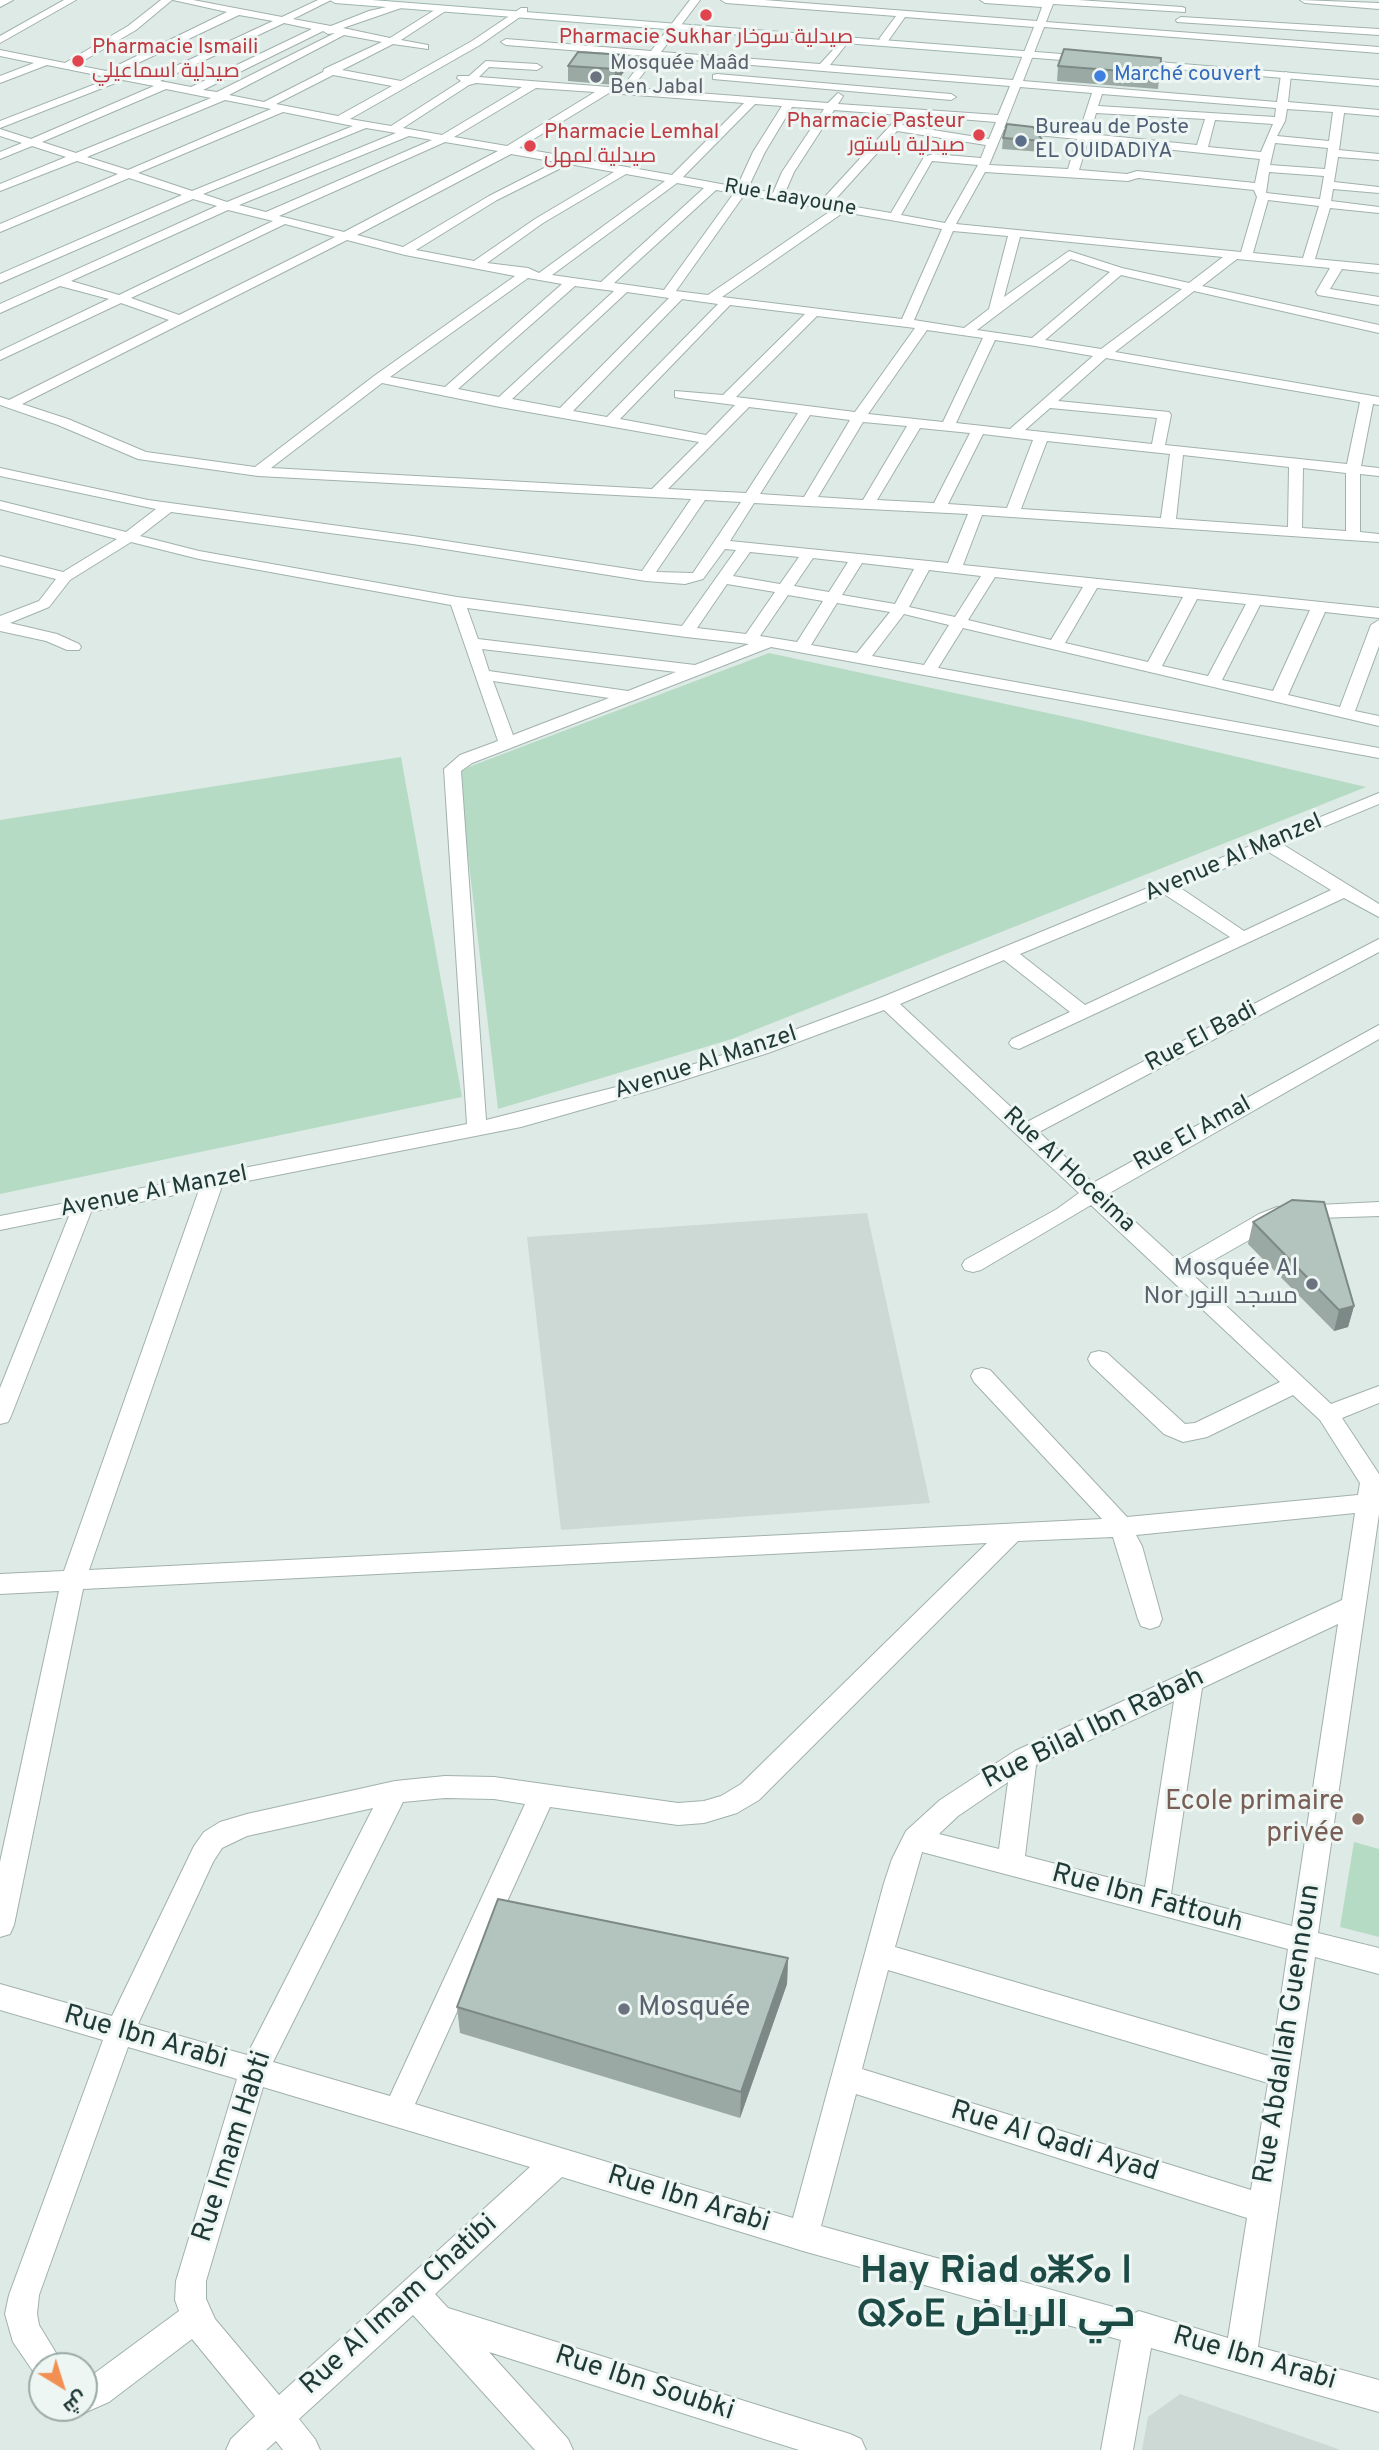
<!DOCTYPE html>
<html>
<head>
<meta charset="utf-8">
<style>
  body { margin:0 }
  #map { position:relative; width:1379px; height:2450px; overflow:hidden; background:#deeae6; font-family:Overpass,Cairo,sans-serif }
  canvas { display:block }
  .north { position:absolute; left:28px; top:2352px; width:70px; height:70px; box-sizing:border-box; background:#eef6f3; border:2px solid #9baaa7; border-radius:50%; rotate:142deg; font-size:19px; font-weight:700; line-height:28px; text-align:center; color:#1f3936 }
  .north::after { content:''; display:block; margin:auto; width:24px; height:32px; background:#f29053; clip-path:polygon(50% 0,100% 100%,50% 72%,0 100%) }
</style>
</head>
<body>
<div id="map">
<canvas width="1379" height="2450"></canvas>
<div class="north">ش</div>
</div>
<script>
const ctx = document.querySelector('canvas').getContext('2d');
ctx.lineJoin = 'round';
function fillPath(path, color) { ctx.fillStyle = color; ctx.fill(path, 'evenodd'); }
const shape = rows => new Path2D(rows.map(r => 'M' + r).join(''));
function trace(path, color, width, dash) { ctx.strokeStyle = color; ctx.lineWidth = width; ctx.lineCap = dash ? 'butt' : 'round'; ctx.setLineDash(dash || []); ctx.stroke(path); }
function label(font, color, halo, rows, align = 'center') {
  ctx.font = font + ' Overpass,Cairo,"Noto Sans Tifinagh",sans-serif'; ctx.lineWidth = 6; ctx.setLineDash([]); ctx.textBaseline = 'middle'; ctx.strokeStyle = halo; ctx.fillStyle = color; for (const [text, x, y, turn = 0] of rows) {
    ctx.save(); ctx.translate(x, y); ctx.rotate((+turn || 0) * Math.PI / 180); ctx.textAlign = isNaN(turn) ? turn : align; if (halo) ctx.strokeText(text, 0, 0); ctx.fillText(text, 0, 0); ctx.restore();
  }
}
fillPath(shape([
  [867,1213,930,1503,561,1530,527,1237],
  [1180,2394,1341,2450,1142,2450,1148,2417]
]), '#ccd9d5');
fillPath(shape([
  [769,653,1080,720,1366,787,732,1039,498,1109,458,771],
  [401,757,462,1097,0,1194,0,820],
  [1354,1842,1379,1849,1379,1937,1340,1927]
]), '#b6dbc5');
const street = shape([
  [0,0,13,0,0,7,0,0],
  [64,0,76,0,0,43,0,36,64,0],
  [161,0,172,0,136,30,76,65,106,71,227,12,173,0,193,0,282,17,318,0,331,0,293,19,331,26,369,11,404,3,404,7,343,28,390,38,441,6,447,6,447,10,401,40,428,45,428,49,393,44,342,70,401,81,472,41,521,8,527,8,527,12,480,45,350,119,391,126,461,81,457,78,458,76,469,76,486,61,537,64,542,67,537,70,489,67,479,77,622,88,646,56,506,45,501,42,506,39,651,51,690,0,700,0,661,52,820,64,844,38,849,41,830,65,1013,80,1034,27,905,17,888,41,884,42,879,39,896,16,726,3,721,0,764,0,1037,21,1042,7,985,3,980,0,1078,0,1182,7,1185,8,1185,12,1053,4,1046,22,1379,47,1379,53,1044,27,1023,81,1277,102,1281,75,1286,72,1291,75,1288,102,1379,110,1379,116,1344,113,1339,150,1379,154,1379,160,1338,157,1334,182,1379,187,1379,193,1333,189,1331,201,1379,207,1379,213,1330,208,1315,259,1379,265,1379,273,1342,269,1330,289,1379,297,1379,305,1318,295,1316,292,1330,268,1237,259,1202,286,1379,325,1379,333,1194,291,1115,352,1379,397,1379,405,1373,404,1361,466,1379,468,1379,476,1360,474,1360,532,1379,534,1379,542,982,515,963,565,1379,608,1379,618,1325,612,1288,695,1340,707,1371,625,1379,620,1379,646,1355,711,1379,716,1379,726,963,628,938,668,1379,748,1379,758,771,647,472,763,461,771,486,1120,644,1080,754,1045,880,998,1379,793,1379,804,1282,844,1379,904,1379,917,1344,898,1019,1049,1012,1047,1009,1043,1012,1039,1070,1012,1004,960,900,1004,1027,1122,1379,939,1379,952,1039,1132,1093,1183,1379,1025,1379,1039,1106,1195,1178,1261,1259,1214,1277,1207,1379,1202,1379,1216,1286,1219,1191,1273,1331,1404,1379,1386,1379,1403,1342,1418,1379,1474,1379,1514,1318,1933,1379,1948,1379,1974,1315,1957,1258,2347,1379,2380,1379,2412,1151,2348,1133,2450,1101,2450,1121,2340,803,2251,562,2177,435,2294,448,2308,850,2434,861,2439,866,2450,799,2450,489,2352,568,2439,573,2450,535,2450,413,2315,299,2419,315,2439,320,2450,283,2450,276,2441,266,2450,226,2450,231,2439,255,2416,192,2339,109,2402,84,2413,73,2408,84,2408,84,2381,179,2311,175,2300,176,2281,237,2079,128,2047,39,2295,37,2314,39,2325,64,2366,42,2366,42,2379,37,2377,13,2342,5,2314,9,2295,103,2040,0,2010,0,1984,112,2016,194,1846,204,1832,220,1822,247,1814,395,1781,445,1776,494,1777,678,1803,704,1801,721,1796,741,1784,987,1543,83,1589,14,1925,10,1934,0,1937,0,1862,59,1591,0,1594,0,1574,64,1571,199,1190,91,1212,11,1416,8,1422,0,1424,0,1388,69,1216,0,1230,0,1216,467,1124,444,769,460,755,498,741,451,605,199,559,131,542,70,580,49,607,10,623,57,634,79,644,81,647,79,650,67,650,46,641,0,631,0,616,39,601,56,579,0,565,0,556,63,572,117,539,0,509,0,501,126,532,156,509,0,476,0,468,148,500,413,536,642,571,691,499,258,476,138,459,58,425,0,405,0,397,9,400,169,320,121,303,0,360,0,351,109,299,60,286,0,313,0,304,217,206,193,199,0,283,0,274,182,195,129,178,0,232,0,224,118,174,77,161,0,191,0,184,66,157,32,146,0,159,0,152,22,143,0,136,0,129,31,139,154,86,123,80,0,128,0,121,111,78,47,65,0,83,0,76,34,63,0,56,0,50,65,63,128,26,161,0],
  [239,15,273,21,148,79,117,73,239,15],
  [284,23,312,29,191,87,160,81,284,23],
  [323,31,328,34,335,33,217,92,203,90,323,31],
  [344,35,382,42,324,69,323,72,264,102,229,95,344,35],
  [656,57,823,71,1010,86,998,115,838,104,843,96,838,93,828,103,632,88,656,57],
  [333,75,392,86,338,116,276,104,333,75],
  [476,83,522,87,442,135,403,128,469,85,476,83],
  [1020,87,1092,93,1079,133,1009,126,1004,128,1020,87],
  [536,88,595,92,507,146,454,137,536,88],
  [166,89,211,98,76,153,42,142,166,89],
  [609,93,744,103,672,175,519,148,609,93],
  [1102,94,1276,108,1275,117,1098,106,1102,94],
  [225,100,271,109,128,170,87,157,225,100],
  [755,104,782,106,753,152,737,187,683,177,755,104],
  [792,107,824,109,782,172,773,193,748,188,765,152,792,107],
  [1287,109,1333,112,1329,141,1277,136,1285,121,1287,109],
  [834,110,900,115,821,201,784,195,794,172,834,110],
  [283,112,353,126,192,191,138,173,283,112],
  [1096,113,1205,119,1197,145,1090,134,1096,113],
  [911,115,996,122,989,139,902,125,911,115],
  [1215,120,1273,124,1261,152,1208,147,1215,120],
  [366,128,396,133,227,202,203,194,366,128],
  [1004,129,1009,132,1077,139,1068,169,989,165,1004,129],
  [897,131,986,145,981,158,933,154,924,157,891,213,832,203,897,131],
  [409,136,432,140,266,212,239,205,409,136],
  [1088,141,1260,159,1255,183,1137,171,1127,174,1079,170,1088,141],
  [445,142,498,151,344,232,279,216,445,142],
  [1275,143,1328,148,1325,169,1270,165,1275,143],
  [511,154,556,162,489,196,403,247,357,235,511,154],
  [932,161,978,165,945,223,901,215,932,161],
  [569,164,614,172,535,219,474,261,416,250,497,200,569,164],
  [985,172,1128,181,1138,178,1254,190,1257,197,1241,252,956,224,985,172],
  [1269,172,1324,176,1320,199,1266,193,1269,172],
  [626,174,665,181,539,273,528,268,487,263,543,223,626,174],
  [677,183,704,188,601,282,552,275,677,183],
  [716,190,734,193,664,290,614,283,716,190],
  [744,195,832,210,708,295,676,291,744,195],
  [1268,200,1319,206,1303,258,1253,253,1268,200],
  [228,210,273,221,119,295,71,281,228,210],
  [844,212,942,229,902,319,722,297,844,212],
  [285,224,335,237,179,315,131,298,285,224],
  [953,231,1008,236,989,309,964,328,914,320,953,231],
  [1020,237,1223,257,1189,283,1122,268,1069,251,1004,297,1020,237],
  [347,240,405,255,515,276,374,376,255,467,146,452,68,419,22,404,347,240],
  [1071,259,1110,272,1032,338,977,330,1071,259],
  [1121,275,1182,289,1101,349,1045,340,1121,275],
  [528,278,562,284,445,387,390,377,528,278],
  [575,286,614,291,499,397,458,389,575,286],
  [627,292,669,298,560,408,512,399,627,292],
  [682,299,718,304,607,417,573,411,682,299],
  [730,305,805,314,723,395,675,391,675,397,680,398,735,405,706,435,620,419,730,305],
  [817,316,915,328,855,412,736,397,817,316],
  [927,330,983,338,943,422,868,414,927,330],
  [995,340,1035,346,1093,356,1010,429,956,423,995,340],
  [1106,358,1360,402,1347,464,1165,445,1171,415,1169,412,1058,401,1106,358],
  [382,383,500,407,699,442,652,489,271,468,382,383],
  [749,407,798,413,746,493,668,489,749,407],
  [1050,408,1157,418,1152,444,1025,430,1050,408],
  [810,415,850,420,804,497,760,494,810,415],
  [863,422,907,426,863,500,818,497,863,422],
  [920,428,970,433,934,503,877,500,920,428],
  [983,434,1033,440,1007,508,948,504,983,434],
  [1047,441,1170,454,1161,518,1021,509,1047,441],
  [1183,455,1289,467,1288,527,1176,519,1183,455],
  [1303,468,1346,473,1346,531,1302,528,1303,468],
  [705,500,741,502,693,573,656,572,705,500],
  [754,503,808,506,968,514,948,563,730,541,754,503],
  [171,512,413,544,646,581,685,584,703,579,725,549,736,550,682,626,457,597,199,551,140,536,171,512],
  [750,552,799,557,780,584,733,576,750,552],
  [813,558,848,562,829,592,794,586,813,558],
  [862,563,914,569,895,604,842,595,862,563],
  [929,570,981,576,955,617,909,607,929,570],
  [995,577,1083,587,1051,640,968,620,995,577],
  [727,584,775,592,746,634,697,628,727,584],
  [1097,588,1183,597,1148,662,1065,643,1097,588],
  [788,595,823,601,797,642,760,636,788,595],
  [1197,599,1246,604,1208,676,1162,666,1197,599],
  [837,603,890,612,857,653,811,645,837,603],
  [1260,605,1310,610,1273,691,1222,680,1260,605],
  [467,608,686,637,749,644,695,665,478,639,467,608],
  [904,614,949,625,924,665,872,656,904,614],
  [482,649,676,672,628,691,489,671,482,649],
  [493,681,609,698,513,735,493,681],
  [1267,851,1331,890,1244,931,1179,887,1267,851],
  [1164,894,1230,937,1085,1005,1020,954,1164,894],
  [884,1010,1079,1193,1057,1209,965,1260,962,1265,965,1270,973,1272,981,1270,1091,1205,1280,1382,1195,1423,1185,1424,1107,1353,1099,1351,1091,1353,1088,1359,1091,1365,1164,1434,1183,1442,1207,1437,1293,1395,1320,1420,1360,1483,1358,1495,1127,1517,990,1370,982,1368,974,1370,971,1376,974,1382,1102,1519,89,1570,222,1186,521,1127,658,1088,768,1053,884,1010],
  [1355,1513,1342,1600,1015,1751,940,1800,906,1831,892,1859,884,1883,793,2218,415,2104,550,1807,678,1825,704,1823,737,1813,759,1800,1018,1541,1113,1537,1138,1619,1141,1626,1150,1629,1159,1626,1162,1619,1142,1546,1136,1535,1355,1513],
  [1338,1624,1292,1926,1171,1894,1202,1688,1338,1624],
  [1174,1701,1145,1887,1025,1856,1036,1765,1174,1701],
  [1008,1782,999,1849,939,1834,958,1816,1008,1782],
  [445,1798,494,1799,525,1804,390,2096,273,2062,403,1802,445,1798],
  [373,1808,247,2055,138,2024,213,1862,222,1848,247,1836,373,1808],
  [922,1852,1288,1949,1272,2057,895,1947,922,1852],
  [888,1970,1268,2083,1251,2190,862,2069,888,1970],
  [263,2087,530,2167,279,2395,215,2319,206,2299,206,2281,263,2087],
  [856,2094,1247,2218,1228,2338,1139,2311,1135,2313,821,2226,856,2094],
  [1300,0,1379,3,1379,9,1305,3,1300,0],
  [1181,17,1379,29,1379,35,1177,22,1176,20,1181,17],
  [717,74,951,94,956,97,951,100,713,79,713,75,717,74]
]);
const secondary = shape([
  [330,0,372,0,1087,56,1092,59,1087,62,335,3,330,0],
  [1133,60,1379,80,1379,86,1129,65,1128,63,1133,60]
]);
trace(street, '#a1b1ae', 2);
trace(secondary, '#9db5b0', 2);
fillPath(street, '#fff');
fillPath(secondary, '#fff');
fillPath(shape([
  [625,55,625,70,615,85,568,81,568,66],
  [1161,58,1158,89,1057,81,1058,66],
  [1003,138,1043,141,1042,152,1002,149],
  [1253,1222,1354,1306,1348,1327,1334,1331,1248,1244],
  [788,1958,787,1984,740,2118,460,2033,457,2007]
]), '#9aa9a4');
fillPath(shape([
  [625,55,625,70,615,85,615,69],
  [1354,1306,1348,1327,1334,1331,1339,1310],
  [788,1958,787,1984,740,2118,741,2092]
]), '#7d8986');
const building = shape([
  [1064,49,1161,58,1160,74,1058,66,1064,49],
  [578,52,625,55,615,69,568,66,578,52],
  [1007,124,1033,127,1043,141,1003,138,1007,124],
  [1292,1200,1324,1202,1354,1306,1339,1310,1253,1222,1292,1200],
  [498,1899,788,1958,741,2092,457,2007,498,1899]
]);
fillPath(building, '#b3c4bf');
trace(building, '#7d8986', 2);
for (const [x, y, r, color] of [
  [706,15,7,"#e0444e"],
  [78,61,7,"#e0444e"],
  [1100,76,7,"#3f7fe0"],
  [596,77,7,"#6b7280"],
  [979,135,7,"#e0444e"],
  [1021,141,7,"#5c6f8a"],
  [530,146,7,"#e0444e"],
  [1312,1284,7,"#6b7280"],
  [1358,1819,7,"#8d6e63"],
  [624,2009,7,"#6b7280"]
]) { const dot = new Path2D(); dot.arc(x, y, r, 0, 2 * Math.PI); ctx.fillStyle = color; ctx.fill(dot); trace(dot, '#eef6f3', 2.5); }
label('21px', '#be3a42', '#eef6f3', [
  ["Pharmacie Sukhar صيدلية سوخار",706,39,"center"],
  ["Pharmacie Ismaili",92,49],
  ["صيدلية اسماعيلي",92,73],
  ["Pharmacie Pasteur",965,123,"right"],
  ["صيدلية باستور",965,147,"right"],
  ["Pharmacie Lemhal",544,134],
  ["صيدلية لمهل",544,158]
], 'left');
label('21px', '#5b616d', '#eef6f3', [
  ["Mosquée Maâd",610,65],
  ["Ben Jabal",610,89]
], 'left');
label('21px', '#366cbe', '#eef6f3', [
  ["Marché couvert",1114,76]
], 'left');
label('21px', '#4e5e75', '#eef6f3', [
  ["Bureau de Poste",1035,129],
  ["EL OUIDADIYA",1035,153]
], 'left');
label('21px', '#1f3936', '#eef6f3', [
  ["Rue Laayoune",790,199,10]
]);
label('24px', '#1f3936', '#eef6f3', [
  ["Avenue Al Manzel",1234,859,-23],
  ["Rue El Badi",1202,1038,-28],
  ["Avenue Al Manzel",706,1064,-18],
  ["Rue El Amal",1193,1135,-29],
  ["Rue Al Hoceima",1068,1171,43],
  ["Avenue Al Manzel",154,1193,-11]
]);
label('24px', '#5b616d', '#eef6f3', [
  ["Mosquée Al",1298,1270],
  ["Nor مسجد النور",1298,1298]
], 'right');
label('28px', '#1f3936', '#eef6f3', [
  ["Rue Bilal Ibn Rabah",1094,1730,-26],
  ["Rue Ibn Fattouh",1147,1900,15],
  ["Rue Abdallah Guennoun",1289,2034,-81],
  ["Rue Ibn Arabi",145,2039,16],
  ["Rue Al Qadi Ayad",1054,2143,17],
  ["Rue Imam Habti",234,2147,-72],
  ["Rue Ibn Arabi",688,2201,17],
  ["Rue Al Imam Chatibi",400,2306,-42],
  ["Rue Ibn Arabi",1254,2360,16],
  ["Rue Ibn Soubki",644,2385,18]
]);
label('28px', '#785e54', '#eef6f3', [
  ["Ecole primaire",1344,1803],
  ["privée",1344,1835]
], 'right');
label('28px', '#5b616d', '#eef6f3', [
  ["Mosquée",638,2009]
], 'left');
label('bold 38px', '#1c4b46', '#eef6f3', [
  ["Hay Riad ⴰⵥⵢⴰ ⵏ",996,2274],
  ["ⵕⵢⴰⴹ حي الرياض",996,2318]
]);
</script>
</body>
</html>
